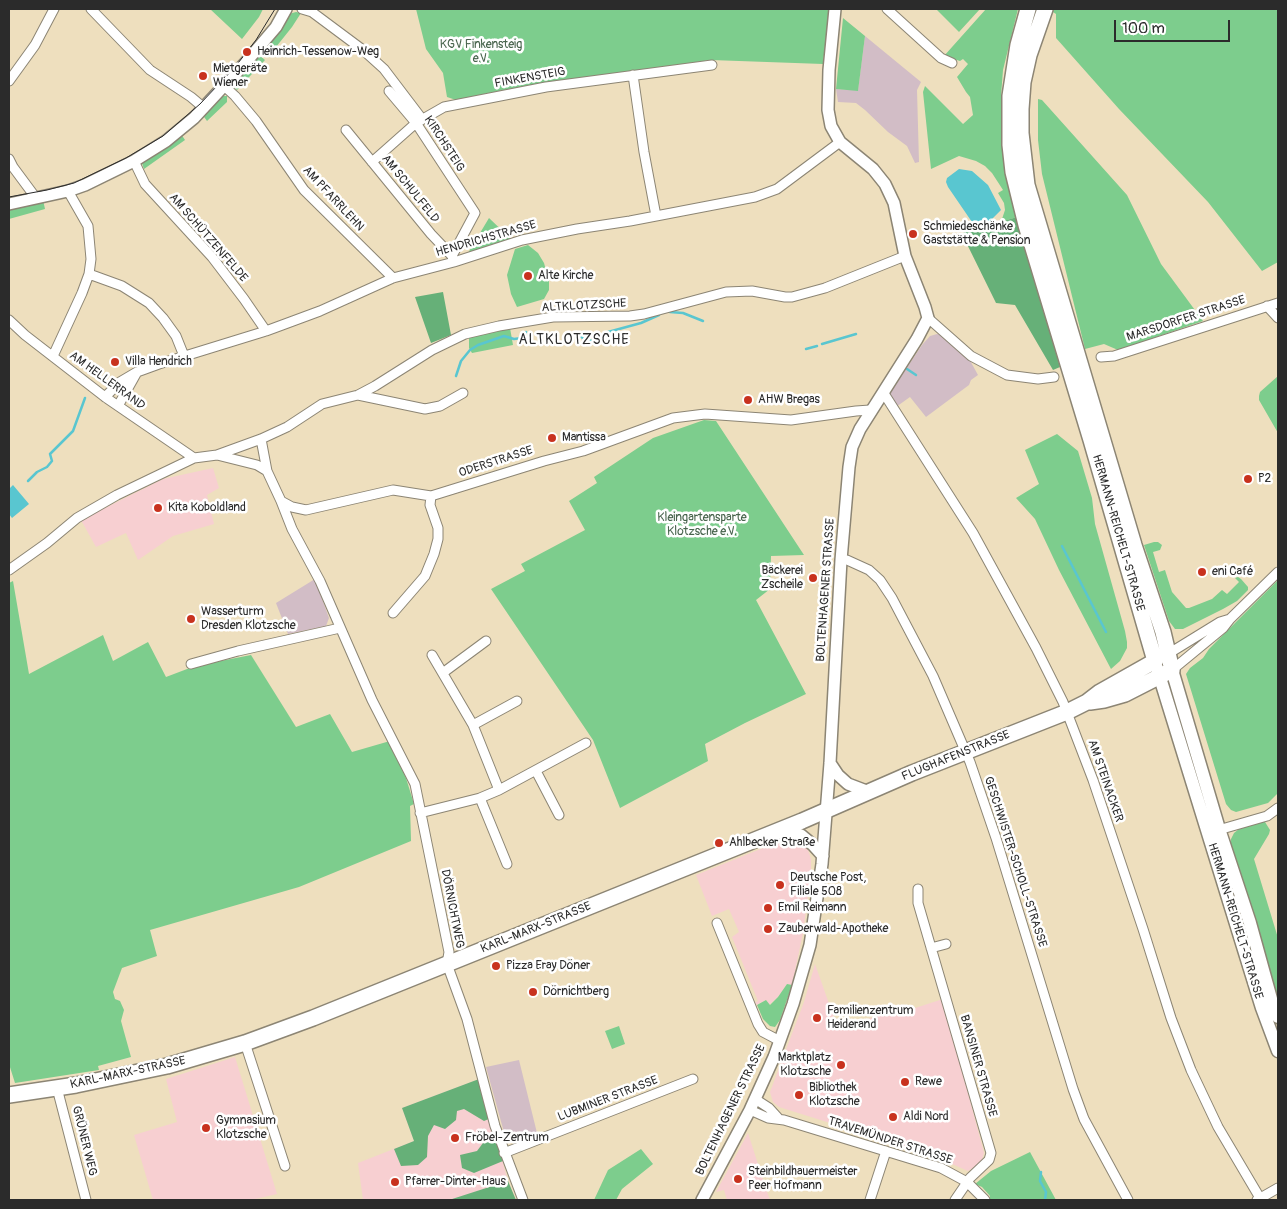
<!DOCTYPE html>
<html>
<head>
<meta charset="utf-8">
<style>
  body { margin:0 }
  #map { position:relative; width:1287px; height:1209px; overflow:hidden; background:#eedfbe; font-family:Pangolin,sans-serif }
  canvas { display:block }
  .frame { position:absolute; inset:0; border:10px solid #2b2b2b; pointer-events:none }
  .scale { position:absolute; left:1114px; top:20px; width:116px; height:22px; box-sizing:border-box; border:2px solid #2b2b2b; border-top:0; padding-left:6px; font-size:15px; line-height:18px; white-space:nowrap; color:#2b2b2b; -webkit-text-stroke:4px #fff; paint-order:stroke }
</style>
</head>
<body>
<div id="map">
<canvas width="1287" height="1209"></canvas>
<div class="frame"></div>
<div class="scale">100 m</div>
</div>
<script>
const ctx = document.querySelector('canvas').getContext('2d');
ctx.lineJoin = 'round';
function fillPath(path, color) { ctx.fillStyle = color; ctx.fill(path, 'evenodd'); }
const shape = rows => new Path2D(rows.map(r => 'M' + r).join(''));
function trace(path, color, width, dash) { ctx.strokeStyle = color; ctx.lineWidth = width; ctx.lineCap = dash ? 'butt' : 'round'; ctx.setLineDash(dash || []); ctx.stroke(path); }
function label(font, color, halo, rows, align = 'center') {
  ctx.font = font + ' Pangolin,sans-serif'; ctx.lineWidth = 5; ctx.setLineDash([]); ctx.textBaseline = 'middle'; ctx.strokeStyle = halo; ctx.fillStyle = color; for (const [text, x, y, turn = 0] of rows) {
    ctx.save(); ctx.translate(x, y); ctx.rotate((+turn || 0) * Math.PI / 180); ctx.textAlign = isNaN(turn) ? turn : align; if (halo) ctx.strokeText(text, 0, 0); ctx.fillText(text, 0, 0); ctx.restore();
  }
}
fillPath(shape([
  [213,468,219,488,207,495,214,524,173,536,138,560,126,533,96,547,81,520,163,479],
  [788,841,802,844,808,850,811,859,811,872,803,933,792,985,787,984,778,997,769,1005,766,1000,757,1005,755,1002,758,1001,732,937,739,932,729,909,712,916,696,875,768,846],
  [815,964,838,1029,909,1005,912,1009,943,999,984,1153,981,1163,968,1171,929,1154,779,1107,773,1102,770,1092,804,1002],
  [235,1057,277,1194,251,1200,153,1200,134,1135,177,1122,166,1079],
  [479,1079,508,1181,516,1200,363,1200,358,1163,414,1141,402,1108],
  [748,1133,765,1186,770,1200,727,1200,724,1190,716,1192]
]), '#f7cfd1');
fillPath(shape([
  [865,36,921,82,917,90,919,162,915,163,907,146,888,132,865,110,856,103,838,102,836,89,858,90],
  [937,334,943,335,967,355,978,375,971,380,969,385,926,417,910,397,896,407,888,396,922,345,930,336],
  [315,579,329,618,326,626,288,634,276,603],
  [519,1060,537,1133,512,1140,505,1136,486,1067]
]), '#d2bdc6');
fillPath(shape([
  [210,9,263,9,259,17,242,39],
  [416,9,829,9,823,64,711,60,509,89,456,100,447,97,443,73,426,49],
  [936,9,980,9,959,32],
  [986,9,1018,9,1003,70,1001,96,1001,125,1005,166,1017,217,1001,222,1005,210,1004,203,998,193,1003,190,992,173,985,166,976,161,959,156,931,169,923,92,925,86,963,124,973,115,970,97,966,92,957,77,968,64,963,59,960,61,944,56],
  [1054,9,1278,9,1278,262,1262,271,1208,202,1119,109,1064,47,1056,38,1056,14,1053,12],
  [296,12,301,13,292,27,268,57,260,51,289,14],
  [843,18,865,36,858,91,836,89],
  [258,54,265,60,237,90,233,87,232,83],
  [223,96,227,96,227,102,207,121,202,114],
  [1038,99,1042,100,1127,195,1161,264,1203,321,1118,350,1104,344,1085,349,1042,174,1038,140],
  [181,134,185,140,144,169,142,163,143,160],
  [43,200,45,209,9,219,9,210,13,210,12,206],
  [489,218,512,240,468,253],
  [528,245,538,253,544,263,549,281,549,290,544,299,517,307,511,294,507,275,515,249],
  [510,328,513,345,472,353,469,348,469,337],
  [1278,376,1278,433,1259,400,1259,396,1260,392],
  [704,420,716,421,804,555,771,556,770,589,756,600,806,694,745,723,705,744,708,761,620,808,593,740,491,589,525,571,521,564,585,530,569,501,597,483,594,477,653,438],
  [1057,434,1078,451,1092,498,1095,524,1125,631,1127,642,1127,648,1120,661,1111,669,1059,570,1035,519,1016,498,1039,484,1025,450],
  [1154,542,1158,542,1162,545,1160,550,1153,552,1159,572,1165,570,1172,592,1186,608,1189,608,1212,599,1222,590,1227,594,1239,582,1235,578,1238,577,1241,579,1248,587,1248,590,1237,601,1223,609,1183,629,1175,629,1169,621,1144,545],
  [1278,580,1278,793,1268,803,1236,812,1231,810,1226,804,1186,674,1190,668,1203,658,1209,649],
  [13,581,29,674,103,635,113,661,148,642,166,677,195,666,251,655,296,727,330,714,352,752,390,741,406,778,414,804,410,806,411,841,299,887,150,930,157,956,122,968,113,992,115,999,120,1001,124,1010,121,1021,131,1057,98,1066,99,1070,15,1083,9,1064,9,583],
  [1260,822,1265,822,1270,830,1269,834,1254,859,1278,938,1278,1000,1230,845,1231,839,1234,833,1239,829],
  [787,984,792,985,780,1020,775,1027,770,1026,763,1019,757,1005,766,1000,770,1005,778,997],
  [619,1026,625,1044,612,1049,605,1031],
  [641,1149,653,1164,622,1189,616,1200,594,1200,608,1170],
  [1030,1152,1056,1200,990,1200,990,1196,982,1187,975,1184,991,1171]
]), '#7dcd8d');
fillPath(shape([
  [1017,217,1060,367,1053,370,1015,305,996,303,962,234,968,229,980,232,1007,220],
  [443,292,451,335,431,343,415,297],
  [479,1079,491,1118,484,1121,464,1109,457,1111,456,1120,445,1129,434,1125,428,1136,427,1157,418,1165,401,1166,394,1149,414,1141,402,1108],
  [495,1134,503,1161,474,1173,462,1168,460,1155,477,1151,489,1135],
  [508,1181,516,1200,449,1200]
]), '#66b078');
fillPath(shape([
  [959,169,972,171,988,185,1001,210,990,221,978,226,974,225,948,187,946,182,947,178],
  [13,485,29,504,12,518,9,514,9,489]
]), '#59c6d0');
trace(shape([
  [670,312,683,313,703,321],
  [575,333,586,340,593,341,608,332,641,323,659,315],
  [822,344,856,334],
  [806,349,817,346],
  [907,369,916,375],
  [456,376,461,361,470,350,478,345,504,336,514,339,522,338,526,332],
  [28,481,37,472,47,467,52,461,50,454,73,431,85,398],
  [1062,546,1106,632],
  [1041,1172,1040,1181,1046,1192,1045,1200]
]), '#59c6d0', 2.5);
const minor = shape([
  [91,9,150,70,191,97,204,108],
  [302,9,312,12,363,50,384,69,422,119],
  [887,9,941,58,952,63],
  [633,75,644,152,656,216],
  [9,81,35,45,54,9],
  [224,86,235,96,256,121,304,190,393,278],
  [389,91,416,123,475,213,452,256],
  [346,130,431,234,452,256,453,260],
  [9,159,13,167,36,198],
  [134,161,145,184,212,257,244,299,266,331],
  [372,162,416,123,444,107,546,87,712,65],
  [89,274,122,286,149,303,163,318,176,336,184,356],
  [1267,306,1278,318],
  [928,318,971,356,1007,375,1038,379,1054,377],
  [9,320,25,335,105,397,194,458],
  [53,356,82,293,89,274,91,259,88,226,68,191],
  [1101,357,1114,356,1278,303],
  [883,392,973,533,1036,648,1063,702,1093,780,1143,929,1171,1018,1191,1070,1218,1127,1260,1198],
  [358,395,425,409,440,406,463,393],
  [105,397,120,382,137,372,159,364,266,331,320,311,393,278,454,262,522,240,577,229,630,221,755,197,777,189,840,142],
  [118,406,137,372],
  [261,439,267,471,281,501,292,507,306,510,393,490,431,496,544,461,583,451,673,418,705,414,791,420,856,411,870,410],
  [217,455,257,465,267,471],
  [281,501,292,529,320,581,372,700,415,784,449,952,447,964,467,1019,495,1126,523,1200],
  [841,560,847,560,869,570,880,580,892,598,933,676,970,762,996,838,1073,1089,1084,1119,1128,1200],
  [9,570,47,543,77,518,117,495,194,458,217,455,261,439,287,427,322,404,358,395,375,386,432,350,465,334,499,326,553,317,630,316,644,314,726,292,752,291,785,297,792,297,825,288,905,256],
  [393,613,425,576,434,554,438,539,438,528,430,505,431,496],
  [1168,654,1220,622,1230,619],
  [432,655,473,725,499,790],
  [191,664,238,651,340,628],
  [1172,670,1223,628,1230,619,1278,572],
  [444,672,486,641],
  [473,725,517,701],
  [536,771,559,815],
  [480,798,507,864],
  [420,813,480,798,499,790,586,743],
  [1215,831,1267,816,1278,808],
  [918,889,918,903,991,1153,989,1160,970,1178,955,1200],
  [717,923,758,1024,763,1032,780,1041],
  [931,948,946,944],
  [245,1043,285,1166],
  [57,1088,86,1200],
  [755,1099,769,1108,779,1119],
  [750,1110,768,1118,784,1120,941,1168,967,1182,985,1200],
  [504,1153,693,1079],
  [870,1200,886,1151],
  [1257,1200,1278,1188]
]);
const tertiary = shape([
  [9,204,68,191,85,185,134,161,166,141,194,118,247,61,276,27,286,9],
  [830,763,838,775,848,784,869,792],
  [782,829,801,835,813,845,823,856],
  [702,1200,750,1110,774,1057,793,1004,810,945,822,864,830,763,841,560,849,467,852,447,860,429,917,339,928,318,925,307,905,256,894,203,885,184,873,169,840,142,831,126,828,110,829,70,835,9]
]);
const secondary = shape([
  [1157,668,1262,1008,1278,1051],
  [1172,670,1219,829,1250,923,1273,1006,1278,1017]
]);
const primary = shape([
  [1045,9,1029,55,1023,82,1021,109,1021,133,1027,185,1134,545,1163,632,1172,670,1125,694,1104,700,1090,702],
  [9,1095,76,1085,167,1066,245,1043,313,1018,802,821,912,773,1067,712,1087,702,1100,692,1155,661,1091,440,1026,225,1013,172,1010,145,1010,96,1018,45,1028,9]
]);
trace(minor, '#8c8574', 11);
trace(tertiary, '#8c8574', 14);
trace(secondary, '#8c8574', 15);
trace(primary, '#8c8574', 18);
trace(minor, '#fff', 9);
trace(tertiary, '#fff', 11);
trace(secondary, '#fff', 12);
trace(primary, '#fff', 15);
trace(shape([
  [9,197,47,190,74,183,126,158,163,136,200,104,235,67,256,40,275,9]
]), '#2b2b2b', 1);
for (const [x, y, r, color] of [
  [247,52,5,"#c8321e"],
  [203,76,5,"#c8321e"],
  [913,234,5,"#c8321e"],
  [528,276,5,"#c8321e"],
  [115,362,5,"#c8321e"],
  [748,400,5,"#c8321e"],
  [552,438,5,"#c8321e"],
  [1248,479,5,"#c8321e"],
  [158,508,5,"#c8321e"],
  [1202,572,5,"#c8321e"],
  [813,578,5,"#c8321e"],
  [191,619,5,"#c8321e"],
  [719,843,5,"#c8321e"],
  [780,885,5,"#c8321e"],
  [768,908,5,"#c8321e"],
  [768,929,5,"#c8321e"],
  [496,966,5,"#c8321e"],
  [533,992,5,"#c8321e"],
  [817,1018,5,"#c8321e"],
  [841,1065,5,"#c8321e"],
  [905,1082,5,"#c8321e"],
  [799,1095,5,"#c8321e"],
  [893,1117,5,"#c8321e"],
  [206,1128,5,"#c8321e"],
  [455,1138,5,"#c8321e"],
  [738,1179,5,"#c8321e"],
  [395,1182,5,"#c8321e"]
]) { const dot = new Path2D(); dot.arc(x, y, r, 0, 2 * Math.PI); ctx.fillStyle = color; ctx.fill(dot); trace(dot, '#fff', 2); }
label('12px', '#48644d', '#fff', [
  ["KGV Finkensteig",481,45],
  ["e.V.",481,59],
  ["Kleingartensparte",702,518],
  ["Klotzsche e.V.",702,532]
]);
label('12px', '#2b2b2b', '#fff', [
  ["Heinrich-Tessenow-Weg",257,52],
  ["Mietgeräte",213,69],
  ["Wiener",213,83],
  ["Schmiedeschänke",923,227],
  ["Gaststätte & Pension",923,241],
  ["Alte Kirche",538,276],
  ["Villa Hendrich",125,362],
  ["AHW Bregas",758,400],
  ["Mantissa",562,438],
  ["P2",1258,479],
  ["Kita Koboldland",168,508],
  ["Bäckerei",803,571,"right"],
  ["Zscheile",803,585,"right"],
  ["eni Café",1212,572],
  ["Wasserturm",201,612],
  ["Dresden Klotzsche",201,626],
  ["Ahlbecker Straße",729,843],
  ["Deutsche Post,",790,878],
  ["Filiale 508",790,892],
  ["Emil Reimann",778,908],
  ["Zauberwald-Apotheke",778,929],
  ["Pizza Eray Döner",506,966],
  ["Dörnichtberg",543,992],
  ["Familienzentrum",827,1011],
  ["Heiderand",827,1025],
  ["Marktplatz",831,1058,"right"],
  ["Klotzsche",831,1072,"right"],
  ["Rewe",915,1082],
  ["Bibliothek",809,1088],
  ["Klotzsche",809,1102],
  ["Aldi Nord",903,1117],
  ["Gymnasium",216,1121],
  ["Klotzsche",216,1135],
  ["Fröbel-Zentrum",465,1138],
  ["Steinbildhauermeister",748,1172],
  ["Peer Hofmann",748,1186],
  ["Pfarrer-Dinter-Haus",405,1182]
], 'left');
label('12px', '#2b2b2b', '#fff', [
  ["FINKENSTEIG",530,78,-10],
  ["KIRCHSTEIG",444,144,57],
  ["AM SCHULFELD",410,189,51],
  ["AM PFARRLEHN",333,199,47],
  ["AM SCHÜTZENFELDE",208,238,49],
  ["HENDRICHSTRASSE",486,239,-16],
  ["ALTKLOTZSCHE",584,306,-3],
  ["MARSDORFER STRASSE",1186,319,-18],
  ["AM HELLERRAND",107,381,36],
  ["ODERSTRASSE",496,462,-18],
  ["HERMANN-REICHELT-STRASSE",1118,533,74],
  ["BOLTENHAGENER STRASSE",826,590,-86],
  ["FLUGHAFENSTRASSE",956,756,-22],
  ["AM STEINACKER",1105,781,71],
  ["GESCHWISTER-SCHOLL-STRASSE",1015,862,72],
  ["DÖRNICHTWEG",452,909,79],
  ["HERMANN-REICHELT-STRASSE",1235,921,73],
  ["KARL-MARX-STRASSE",536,928,-22],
  ["BANSINER STRASSE",978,1066,74],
  ["KARL-MARX-STRASSE",128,1073,-12],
  ["LUBMINER STRASSE",608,1099,-21],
  ["BOLTENHAGENER STRASSE",731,1110,-64],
  ["GRÜNER WEG",84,1141,76],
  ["TRAVEMÜNDER STRASSE",890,1141,18]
]);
ctx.letterSpacing = '1px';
label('14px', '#2b2b2b', '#fff', [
  ["ALTKLOTZSCHE",574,340]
]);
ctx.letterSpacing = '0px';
</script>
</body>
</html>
